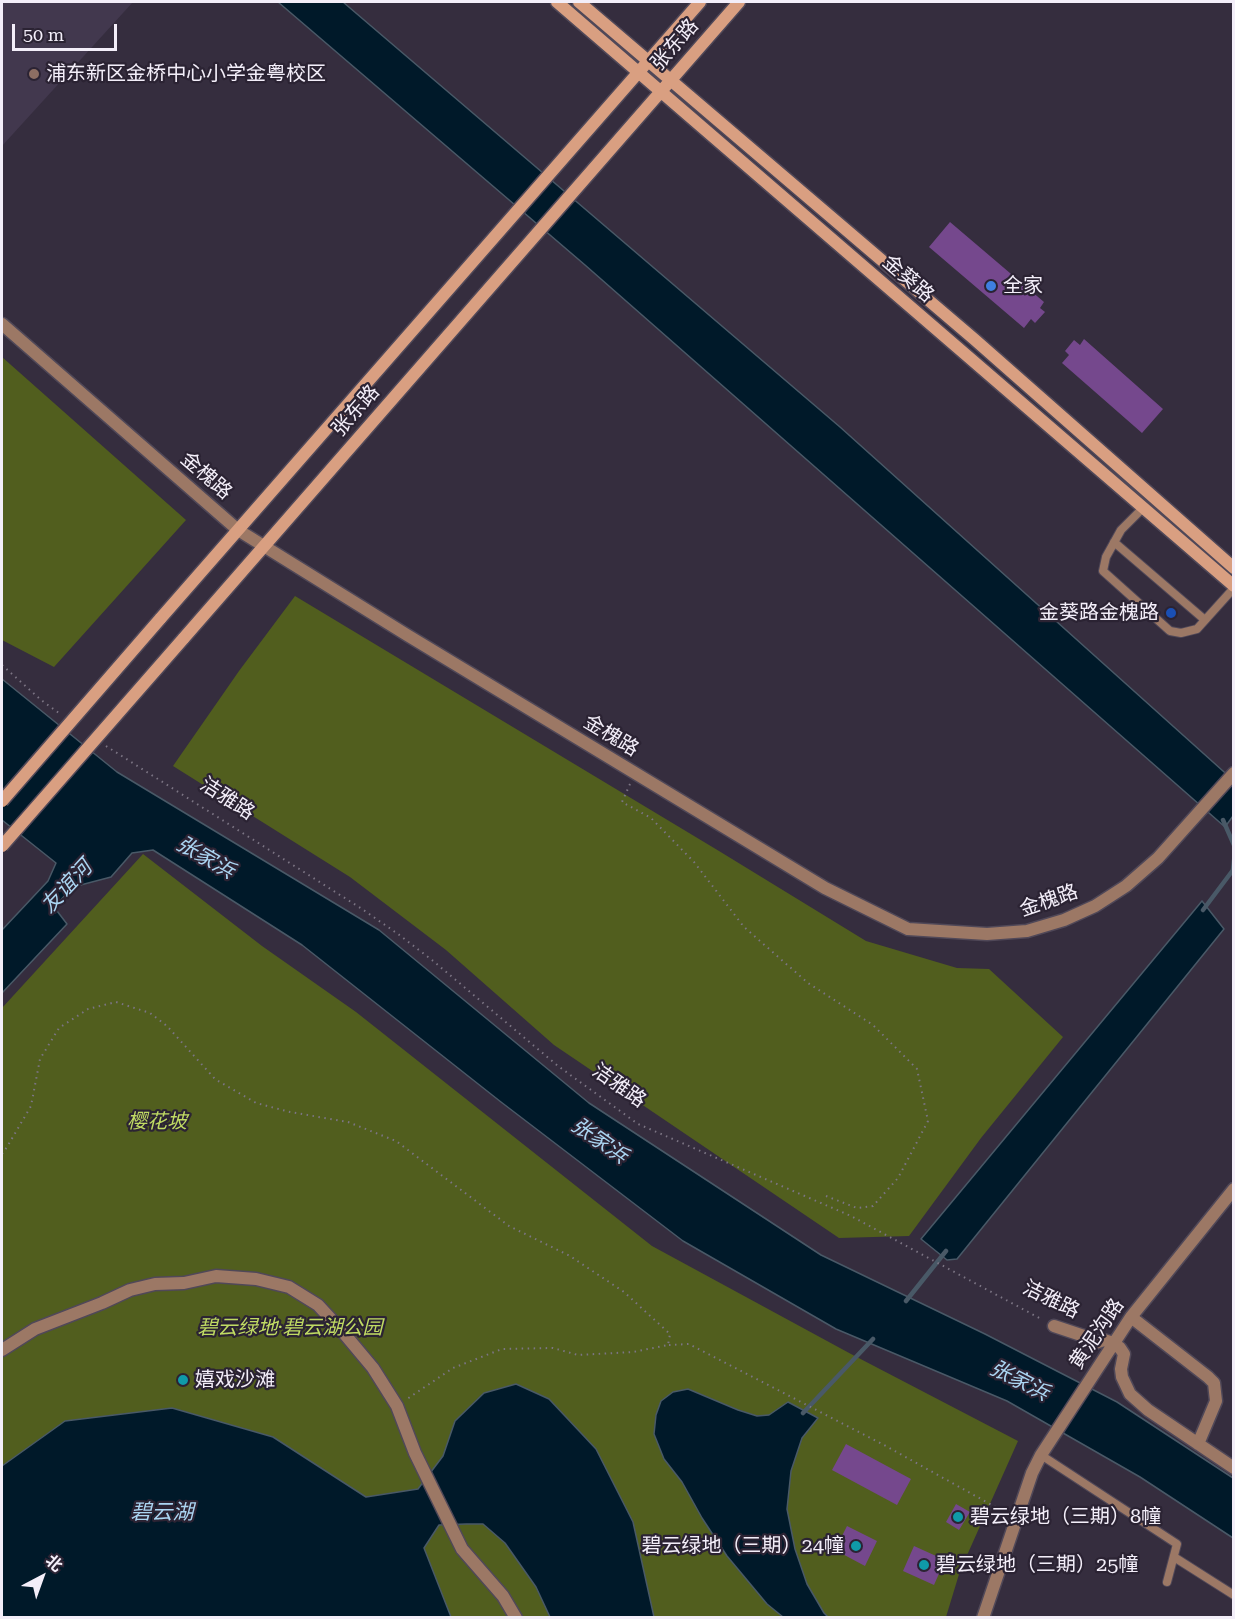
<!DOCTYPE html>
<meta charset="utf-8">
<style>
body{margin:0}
#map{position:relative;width:1235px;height:1619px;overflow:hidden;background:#352d3e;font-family:"Roboto Serif","Noto Sans SC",serif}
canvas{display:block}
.frame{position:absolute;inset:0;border:3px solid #f3eef9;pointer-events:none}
.north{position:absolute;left:12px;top:1547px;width:60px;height:60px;-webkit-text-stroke:4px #2b2333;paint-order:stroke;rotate:41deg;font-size:16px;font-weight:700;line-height:24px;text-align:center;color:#f3eef9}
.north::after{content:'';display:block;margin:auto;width:21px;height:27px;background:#f3eef9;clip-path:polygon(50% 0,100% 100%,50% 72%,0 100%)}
.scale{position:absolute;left:12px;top:24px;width:105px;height:27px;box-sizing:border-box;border:3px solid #f3eef9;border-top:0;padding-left:8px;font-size:18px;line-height:21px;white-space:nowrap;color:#f3eef9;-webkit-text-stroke:4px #2b2333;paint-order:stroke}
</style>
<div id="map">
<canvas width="1235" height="1619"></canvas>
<div class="frame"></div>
<div class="north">北</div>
<div class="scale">50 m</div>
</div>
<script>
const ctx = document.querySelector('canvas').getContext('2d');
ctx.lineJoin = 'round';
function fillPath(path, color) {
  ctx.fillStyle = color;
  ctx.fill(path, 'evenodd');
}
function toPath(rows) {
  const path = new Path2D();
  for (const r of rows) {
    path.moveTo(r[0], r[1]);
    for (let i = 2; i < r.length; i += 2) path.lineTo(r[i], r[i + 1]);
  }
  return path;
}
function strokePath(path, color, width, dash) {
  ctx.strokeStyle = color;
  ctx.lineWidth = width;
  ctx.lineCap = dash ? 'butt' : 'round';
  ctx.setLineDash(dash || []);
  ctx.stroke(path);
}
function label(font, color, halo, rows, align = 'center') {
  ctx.font = font + ' "Roboto Serif","Noto Sans SC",serif';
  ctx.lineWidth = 4.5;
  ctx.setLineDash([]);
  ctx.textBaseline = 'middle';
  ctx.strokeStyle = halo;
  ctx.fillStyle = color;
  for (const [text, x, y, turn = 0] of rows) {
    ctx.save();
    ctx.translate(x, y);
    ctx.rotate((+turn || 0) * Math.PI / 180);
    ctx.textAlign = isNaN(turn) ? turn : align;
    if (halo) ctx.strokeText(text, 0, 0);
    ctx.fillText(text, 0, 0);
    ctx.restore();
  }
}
fillPath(toPath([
 [2,2,133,2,2,146]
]), '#42384e');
fillPath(toPath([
 [2,357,186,520,54,667,2,640],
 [295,596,719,851,866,941,957,968,989,969,1063,1037,981,1138,909,1236,839,1238,554,1045,446,950,350,877,173,766,239,671],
 [143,854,262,946,356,1012,652,1246,851,1354,1018,1441,960,1571,946,1617,2,1617,2,1008]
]), '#515e1e');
const water = toPath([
 [278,2,343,2,840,427,1233,780,1233,816,1225,827,585,265,278,2],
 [2,679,117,772,379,930,589,1103,821,1255,985,1334,1117,1402,1233,1478,1233,1538,1140,1477,1007,1401,836,1329,683,1241,501,1102,302,945,153,850,132,853,111,877,73,887,54,907,67,924,2,993,2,930,48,881,56,863,2,820,2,679],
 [1202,901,1224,929,957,1259,947,1260,921,1239,1202,901],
 [516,1384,549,1399,596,1449,633,1522,654,1617,550,1617,536,1587,505,1543,483,1524,466,1524,439,1525,424,1548,451,1617,2,1617,2,1466,65,1421,172,1408,273,1437,366,1497,418,1489,443,1456,455,1421,484,1393,516,1384],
 [688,1389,738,1410,757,1416,769,1415,788,1402,818,1418,802,1438,791,1471,787,1509,795,1549,807,1584,824,1613,828,1617,783,1617,767,1604,727,1556,702,1518,682,1482,664,1459,654,1434,656,1415,661,1401,673,1392,688,1389]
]);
fillPath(water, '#001929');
strokePath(water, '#495967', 1.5);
strokePath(toPath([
 [1223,820,1234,845],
 [1203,910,1233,870,1234,860],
 [906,1301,946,1251],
 [803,1413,873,1339]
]), '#495967', 4.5);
fillPath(toPath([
 [950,222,1044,302,1040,308,1045,312,1035,323,1031,319,1024,328,929,247],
 [1084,339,1163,409,1142,433,1062,363,1069,355,1065,351,1074,340,1080,345],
 [846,1444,911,1479,897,1505,832,1470],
 [956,1504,970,1512,959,1530,946,1522],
 [847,1526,877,1541,865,1566,835,1550],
 [914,1546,945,1560,934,1585,903,1571]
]), '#75488d');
const lane = toPath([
 [1143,508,1121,530,1106,557,1103,571,1170,631,1181,633,1197,629,1234,588],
 [1114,542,1205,620],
 [1041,1455,1177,1544,1167,1582],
 [1174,1557,1234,1595]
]);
const street = toPath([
 [2,324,238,530,407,635,825,888,908,929,987,934,1027,931,1064,920,1095,906,1126,886,1158,858,1234,773],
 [1131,1317,1208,1377,1214,1383,1216,1401,1198,1444],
 [1054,1326,1084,1336,1095,1343,1104,1340,1113,1343,1120,1348,1124,1354,1121,1369,1122,1377,1130,1394,1148,1410,1234,1468],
 [2,1350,35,1329,102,1303,130,1290,155,1284,184,1283,216,1276,256,1279,289,1287,318,1305,342,1331,373,1368,397,1406,415,1453,462,1549,503,1596,516,1618],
 [983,1618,1032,1473,1041,1455,1131,1317,1234,1189]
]);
const secondary = toPath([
 [557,2,1234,586],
 [579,2,974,339,1234,568],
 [160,619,700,2],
 [183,639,739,2]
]);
strokePath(lane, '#504858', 10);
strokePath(street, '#504858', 15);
strokePath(secondary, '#504858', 15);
strokePath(toPath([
 [2,665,41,700,59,713],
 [106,746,362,909,398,934,432,960,558,1066,638,1124,851,1216,1043,1320],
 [630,784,622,802,651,818,694,862,744,927,808,983,873,1025,917,1069,928,1121,898,1178,873,1206,857,1208,826,1196],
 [2,1154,7,1147,31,1106,40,1059,59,1028,88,1009,116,1002,150,1013,167,1026,215,1079,256,1103,290,1112,348,1122,396,1141,509,1226,570,1256,624,1292,670,1334,668,1345,633,1352,578,1355,553,1348,502,1349,453,1368,407,1399],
 [669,1345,689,1344,884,1445,999,1509]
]), '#7c7584', 2, [1.5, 4.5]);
strokePath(lane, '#9c7865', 8);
strokePath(street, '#9c7865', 12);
strokePath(secondary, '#d99f81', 12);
const secondaryBridge = toPath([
 [2,801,160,619],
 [2,846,183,639]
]);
strokePath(secondaryBridge, '#504858', 15, []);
strokePath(secondaryBridge, '#d99f81', 12);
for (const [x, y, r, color] of [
 [34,74,6,"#8d6e63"],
 [991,286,6,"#3f7fe0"],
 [1171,613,6,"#1a4fb4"],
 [183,1380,6,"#0f9aa8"],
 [958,1517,6,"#0f9aa8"],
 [856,1546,6,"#0f9aa8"],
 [924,1565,6,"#0f9aa8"]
]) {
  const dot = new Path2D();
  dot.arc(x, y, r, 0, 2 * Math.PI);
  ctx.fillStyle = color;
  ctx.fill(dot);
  strokePath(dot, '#2b2333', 2);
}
label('20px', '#f3eef9', '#2b2333', [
 ["张东路",675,45,-49],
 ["金葵路",908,279,41],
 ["张东路",356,411,-49],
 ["金槐路",206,476,41],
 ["金槐路",611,736,31],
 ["洁雅路",227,799,33],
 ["金槐路",1049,901,-19],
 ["洁雅路",619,1086,35],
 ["洁雅路",1051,1300,26],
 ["黄泥沟路",1097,1334,-56]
]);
label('20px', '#f3eef9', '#2b2333', [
 ["浦东新区金桥中心小学金粤校区",46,74],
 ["全家",1003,286],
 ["金葵路金槐路",1159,613,"right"],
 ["嬉戏沙滩",195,1380],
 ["碧云绿地（三期）8幢",970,1517],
 ["碧云绿地（三期）24幢",844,1546,"right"],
 ["碧云绿地（三期）25幢",936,1565]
], 'left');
label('italic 20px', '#c0db63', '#2b2333', [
 ["樱花坡",157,1122],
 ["碧云绿地·碧云湖公园",290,1328]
]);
label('italic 21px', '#abd5f2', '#2b2333', [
 ["张家浜",205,858,30],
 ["友谊河",67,887,-47],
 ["张家浜",599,1141,35],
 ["张家浜",1019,1381,27],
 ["碧云湖",162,1513]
]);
</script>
